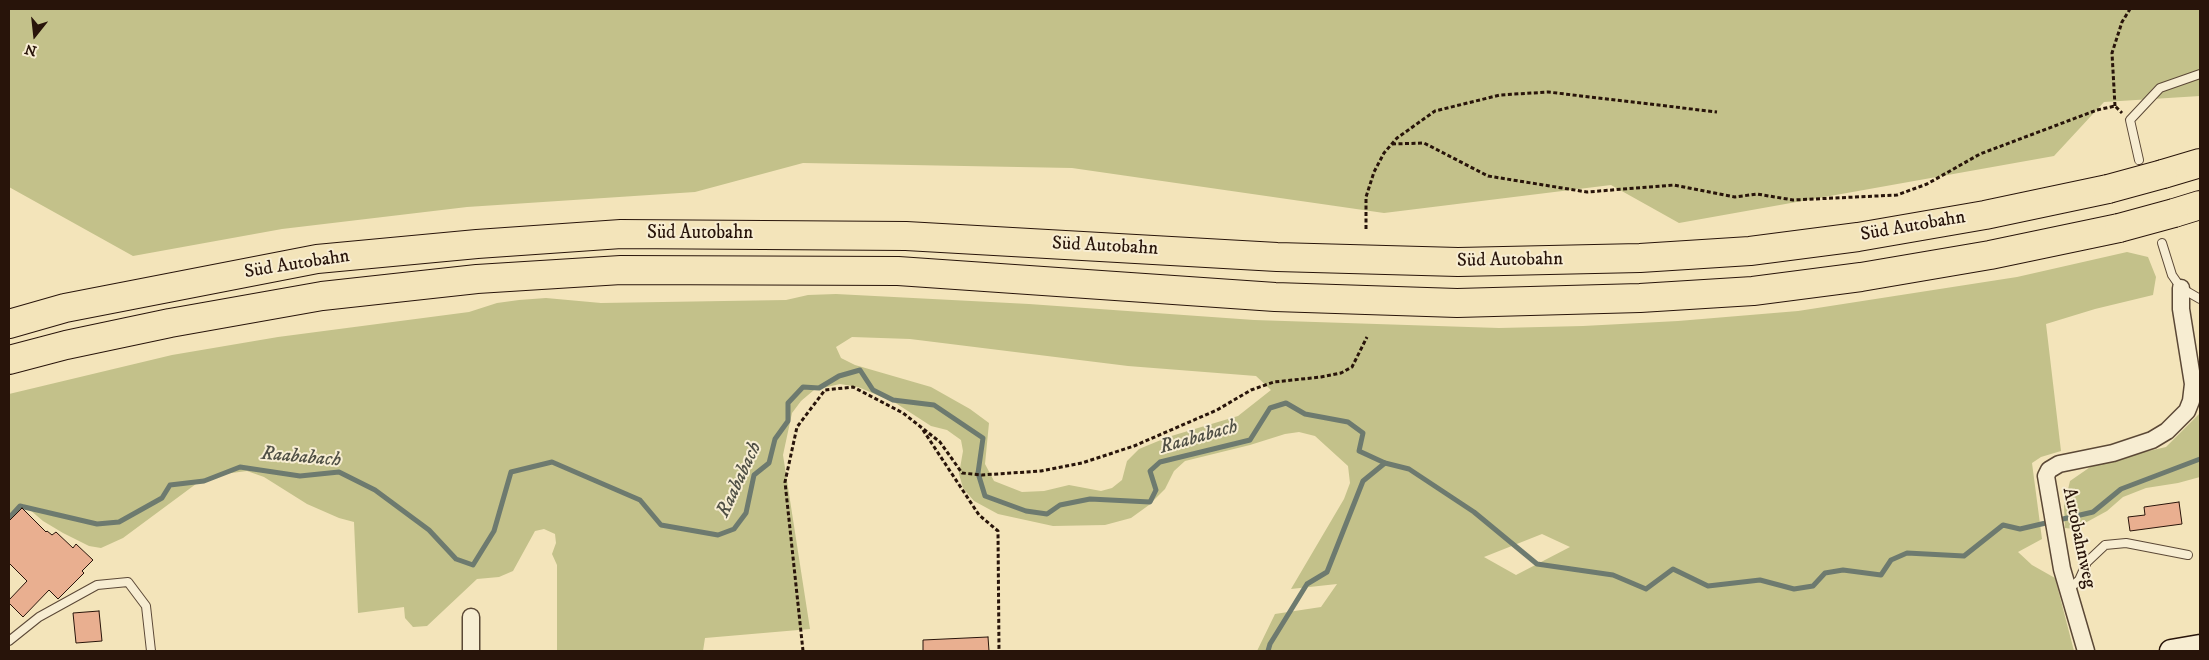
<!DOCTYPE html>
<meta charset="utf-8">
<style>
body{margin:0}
#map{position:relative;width:2209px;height:660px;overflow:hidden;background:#f3e4ba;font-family:"IM FELL DW Pica",serif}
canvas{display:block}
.frame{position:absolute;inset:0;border:10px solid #28140a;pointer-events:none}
.north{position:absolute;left:10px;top:10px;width:50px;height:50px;-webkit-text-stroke:4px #f7edd2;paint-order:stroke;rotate:196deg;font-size:14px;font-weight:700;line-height:20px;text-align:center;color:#28140a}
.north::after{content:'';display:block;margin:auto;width:18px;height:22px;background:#28140a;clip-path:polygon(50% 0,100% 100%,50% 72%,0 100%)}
</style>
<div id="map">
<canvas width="2209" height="660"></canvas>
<div class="frame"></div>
<div class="north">N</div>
</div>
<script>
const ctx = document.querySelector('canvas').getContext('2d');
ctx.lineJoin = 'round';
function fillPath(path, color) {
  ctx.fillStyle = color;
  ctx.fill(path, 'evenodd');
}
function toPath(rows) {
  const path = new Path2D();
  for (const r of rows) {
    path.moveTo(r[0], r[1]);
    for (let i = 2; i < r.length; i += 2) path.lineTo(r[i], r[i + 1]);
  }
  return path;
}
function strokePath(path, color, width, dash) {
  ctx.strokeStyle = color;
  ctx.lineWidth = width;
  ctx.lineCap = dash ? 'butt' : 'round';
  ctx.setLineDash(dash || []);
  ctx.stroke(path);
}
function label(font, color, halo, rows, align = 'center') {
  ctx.font = font + ' "IM FELL DW Pica",serif';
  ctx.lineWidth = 4;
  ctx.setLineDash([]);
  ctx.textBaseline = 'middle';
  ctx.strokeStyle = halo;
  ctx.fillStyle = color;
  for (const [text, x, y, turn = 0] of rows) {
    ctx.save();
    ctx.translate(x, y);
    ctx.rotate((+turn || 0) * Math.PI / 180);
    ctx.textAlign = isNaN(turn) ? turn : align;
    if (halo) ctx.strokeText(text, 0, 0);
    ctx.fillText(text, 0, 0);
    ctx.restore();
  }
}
fillPath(toPath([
 [9,9,2200,9,2200,96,2104,102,2054,156,1679,223,1611,185,1384,213,1072,168,803,163,695,192,467,207,282,229,133,256,9,187],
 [2127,252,2148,257,2156,277,2153,295,2095,309,2046,324,2061,451,2041,457,2032,463,2042,539,2018,552,2032,565,2055,578,2074,651,1257,651,1275,614,1321,607,1337,584,1291,589,1344,499,1350,483,1348,466,1315,436,1299,432,1285,434,1250,445,1185,461,1174,471,1165,489,1149,505,1131,518,1105,525,1053,526,998,514,974,501,963,488,959,474,963,451,961,440,947,430,931,426,894,402,858,387,840,384,814,390,801,401,792,413,783,455,810,629,705,638,703,651,557,651,557,565,552,554,556,543,555,534,544,529,535,531,513,571,499,577,477,579,427,626,413,627,405,618,404,607,358,613,354,522,339,518,307,504,264,477,247,471,224,474,200,481,123,538,101,548,89,546,63,533,43,521,23,504,9,518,9,394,172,355,278,337,469,312,497,303,519,300,546,298,601,303,786,300,808,295,836,294,1029,304,1254,320,1499,328,1583,326,1678,321,1798,311,2017,277],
 [852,337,910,339,1128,366,1256,376,1271,390,1238,416,1168,437,1139,449,1127,461,1122,480,1112,488,1101,491,1069,485,1044,491,1022,492,994,481,985,464,989,423,970,409,931,387,855,365,841,358,836,347],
 [1542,534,1570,547,1516,575,1484,557],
 [2200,413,2200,477,2178,483,2146,488,2123,497,2107,511,2074,529,2065,528,2064,506,2070,481,2096,463,2166,447]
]), '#c3c18a');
strokePath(toPath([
 [9,518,20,506,97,524,119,522,162,498,170,485,204,481,240,467,300,476,339,472,375,490,429,530,456,559,473,565,494,531,511,472,552,462,640,500,661,525,718,535,734,529,746,513,754,475,769,463,775,439,788,421,788,403,803,387,819,388,839,376,860,370,873,390,893,400,934,405,983,438,978,473,985,496,1026,511,1047,514,1060,505,1090,499,1150,502,1156,490,1150,471,1160,462,1250,440,1270,408,1286,403,1305,414,1348,422,1363,433,1359,451,1385,463,1409,469,1474,512,1537,564,1613,575,1646,589,1673,569,1708,586,1760,580,1794,589,1813,586,1825,573,1843,570,1881,575,1891,560,1907,553,1964,556,2003,525,2020,529,2093,512,2121,489,2200,459],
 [1268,651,1270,644,1307,584,1327,572,1363,481,1385,463]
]), '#6d7a6f', 5);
const building = toPath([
 [2179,502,2182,524,2130,531,2128,517,2145,515,2144,507,2179,502],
 [22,508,46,532,47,531,52,535,56,532,73,548,76,544,93,560,82,571,84,573,58,599,49,590,23,617,9,603,9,600,27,581,9,563,9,521,22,508],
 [99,611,102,641,76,643,73,613,99,611],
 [988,637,989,651,923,651,923,640,988,637]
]);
fillPath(building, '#e9af90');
strokePath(building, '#28140a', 1);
const service = toPath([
 [2139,160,2130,120,2160,88,2200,74],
 [2162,243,2172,275,2181,288,2200,299],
 [2068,590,2079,580,2087,562,2105,545,2126,543,2188,555],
 [9,641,39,617,97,585,128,582,146,606,151,651]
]);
const minor = toPath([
 [471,651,471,617],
 [2086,651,2062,569,2046,476,2049,470,2059,464,2113,453,2152,440,2167,431,2187,411,2191,401,2193,384,2181,309,2181,288]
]);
const secondary = toPath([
 [2171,651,2200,646]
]);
const motorway = toPath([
 [2163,174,2200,163],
 [2174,213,2200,205],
 [9,324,65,308,317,259,477,244,621,234,906,236,1277,257,1458,262,1640,258,1750,251,1858,237,1985,215,2108,189],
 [9,360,66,345,170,323,322,296,477,279,621,270,898,271,1275,297,1457,303,1640,298,1753,291,1861,277,1990,255,2119,228]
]);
strokePath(service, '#5b4836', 10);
strokePath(minor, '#5b4836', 19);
strokePath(secondary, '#28140a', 25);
strokePath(motorway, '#28140a', 30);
strokePath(toPath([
 [2115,106,2112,53,2122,22,2130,9],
 [1392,144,1424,143,1488,176,1587,192,1674,185,1735,197,1757,194,1793,200,1897,195,1927,184,1980,154,2097,110,2115,106,2122,113],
 [1366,229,1366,197,1374,172,1384,153,1397,138,1435,111,1500,95,1548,92,1717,112],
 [923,430,979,515,998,531,999,651],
 [803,651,785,482,797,427,825,390,853,387,903,413,940,442,962,473,982,475,1041,471,1082,463,1134,446,1217,410,1251,390,1274,382,1321,377,1341,373,1352,367,1367,337]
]), '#28140a', 3, [4, 2.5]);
strokePath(service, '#f7edd2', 8);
strokePath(minor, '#f7edd2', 16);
strokePath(secondary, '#f7edd2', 22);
strokePath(motorway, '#f3e4ba', 28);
const motorwayBridge = toPath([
 [2108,189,2163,174],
 [2119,228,2174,213]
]);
strokePath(motorwayBridge, '#28140a', 30, []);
strokePath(motorwayBridge, '#f3e4ba', 28);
label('19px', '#28140a', '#f7edd2', [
 ["Süd Autobahn",1913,227,-10],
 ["Süd Autobahn",700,234],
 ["Süd Autobahn",1105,247,3],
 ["Süd Autobahn",1510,261,-1],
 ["Süd Autobahn",297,265,-9],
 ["Autobahnweg",2078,538,78]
]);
label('italic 20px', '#505045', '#f7edd2', [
 ["Raababach",1199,438,-16],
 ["Raababach",301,458,5],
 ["Raababach",740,480,-65]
]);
</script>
